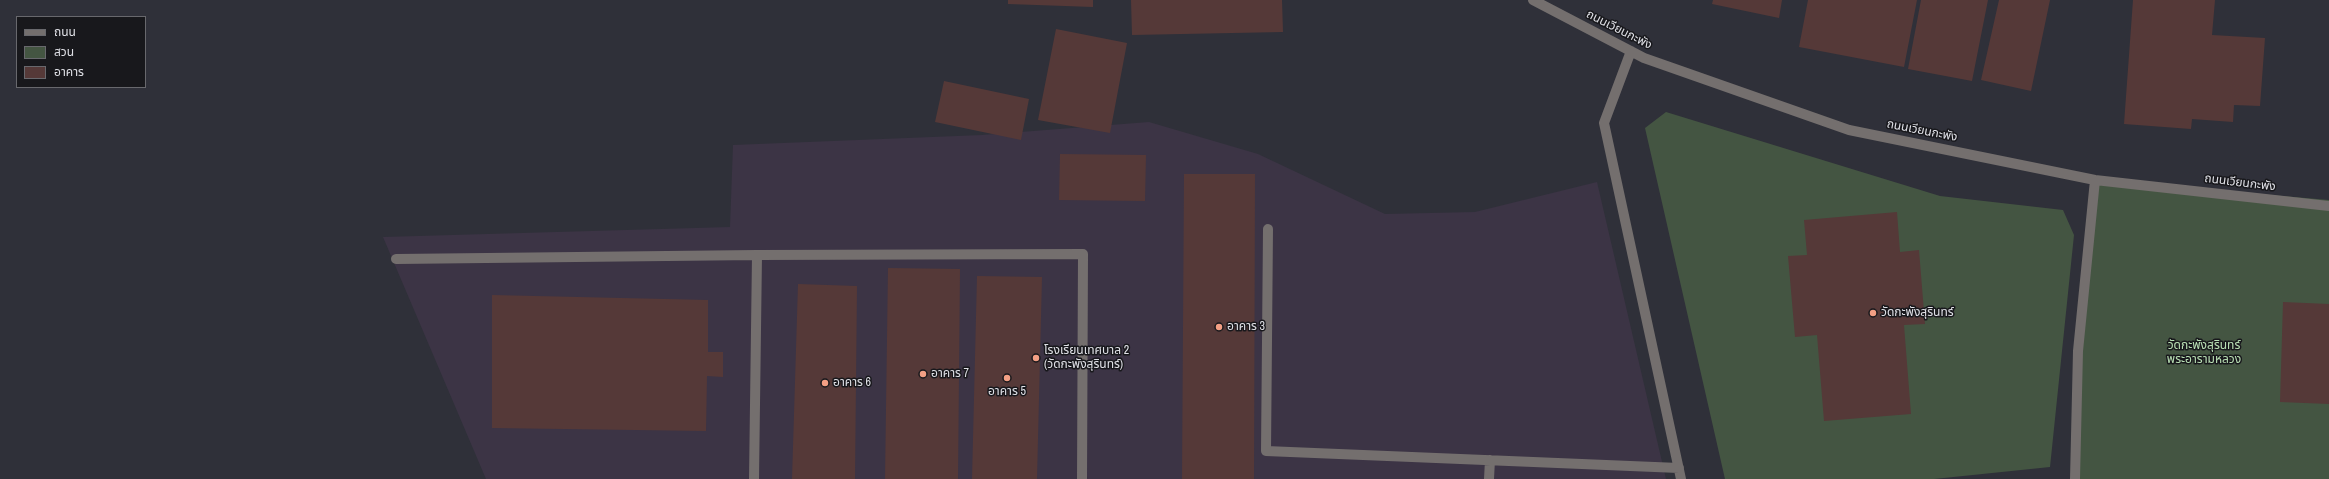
<!DOCTYPE html>
<meta charset="utf-8">
<style>
body{margin:0}
#map{position:relative;width:2329px;height:479px;overflow:hidden;background:#2f3039;font-family:"Archivo Narrow","Noto Sans Thai",sans-serif}
canvas{display:block}
.legend{position:absolute;left:16px;top:16px;width:130px;height:72px;box-sizing:border-box;background:#18181c;border:1px solid #68686d;margin:0;padding:5px 7px;list-style:none;font-size:12px;color:#e0e1e7}
.legend li{display:flex;align-items:center;gap:8px;height:20px}
.legend b{width:20px;border:1px solid #68686d}
</style>
<div id="map">
<canvas width="2329" height="479"></canvas>
<ul class="legend">
<li><b style="height:5px;background:#746f6e"></b>ถนน</li>
<li><b style="height:11px;background:#445542"></b>สวน</li>
<li><b style="height:11px;background:#553938"></b>อาคาร</li>
</ul>
</div>
<script>
const ctx = document.querySelector('canvas').getContext('2d');
ctx.lineJoin = 'round';
function fillPath(path, color) {
  ctx.fillStyle = color;
  ctx.fill(path, 'evenodd');
}
function toPath(rows) {
  const path = new Path2D();
  for (const r of rows) {
    path.moveTo(r[0], r[1]);
    for (let i = 2; i < r.length; i += 2) path.lineTo(r[i], r[i + 1]);
  }
  return path;
}
function strokePath(path, color, width, dash) {
  ctx.strokeStyle = color;
  ctx.lineWidth = width;
  ctx.lineCap = dash ? 'butt' : 'round';
  ctx.setLineDash(dash || []);
  ctx.stroke(path);
}
function label(font, color, halo, rows, align = 'center') {
  ctx.font = font + ' "Archivo Narrow","Noto Sans Thai",sans-serif';
  ctx.lineWidth = 3;
  ctx.setLineDash([]);
  ctx.textBaseline = 'middle';
  ctx.strokeStyle = halo;
  ctx.fillStyle = color;
  for (const [text, x, y, turn = 0] of rows) {
    ctx.save();
    ctx.translate(x, y);
    ctx.rotate((+turn || 0) * Math.PI / 180);
    ctx.textAlign = isNaN(turn) ? turn : align;
    if (halo) ctx.strokeText(text, 0, 0);
    ctx.fillText(text, 0, 0);
    ctx.restore();
  }
}
fillPath(toPath([
 [1149,122,1258,154,1385,214,1475,212,1597,182,1666,479,486,479,383,237,730,227,733,145,982,135]
]), '#3c3445');
fillPath(toPath([
 [1666,112,1940,196,2063,210,2074,235,2050,467,1934,479,1725,479,1645,128],
 [2095,180,2329,200,2329,479,2075,479,2078,351]
]), '#445542');
fillPath(toPath([
 [1008,0,1093,0,1093,7,1008,4],
 [1131,0,1282,0,1283,32,1132,35],
 [1713,0,1782,0,1779,18,1712,4],
 [1808,0,1917,0,1904,67,1799,47],
 [1921,0,1988,0,1972,81,1908,69],
 [1999,0,2050,0,2031,91,1981,80],
 [2133,0,2215,0,2212,35,2265,38,2260,106,2234,105,2233,122,2192,119,2191,129,2124,124],
 [1056,29,1127,43,1110,133,1038,120],
 [944,81,1029,99,1021,140,935,122],
 [1060,154,1146,155,1145,201,1059,200],
 [1184,174,1255,174,1254,479,1182,479],
 [1897,212,1900,252,1919,250,1925,324,1904,325,1911,414,1824,421,1817,335,1795,337,1788,256,1807,255,1804,220],
 [888,268,960,269,958,479,885,479],
 [977,276,1042,277,1037,479,972,479],
 [798,284,857,286,855,479,792,479],
 [492,295,708,300,708,352,723,352,723,377,707,376,706,431,492,428],
 [2283,302,2329,304,2329,404,2280,402]
]), '#553938');
strokePath(toPath([
 [1533,0,1644,58,1849,130,2095,180,2329,206],
 [1631,51,1604,123,1681,479],
 [1268,229,1266,451,1679,468],
 [396,259,757,255,1083,254,1082,479],
 [754,479,757,255],
 [1489,479,1490,460],
 [2075,479,2078,351,2095,180]
]), '#746f6e', 10);
for (const [x, y, r, color] of [
 [1873,313,4,"#f39f84"],
 [1219,327,4,"#f39f84"],
 [1036,358,4,"#f39f84"],
 [923,374,4,"#f39f84"],
 [1007,378,4,"#f39f84"],
 [825,383,4,"#f39f84"]
]) {
  const dot = new Path2D();
  dot.arc(x, y, r, 0, 2 * Math.PI);
  ctx.fillStyle = color;
  ctx.fill(dot);
  strokePath(dot, '#18181c', 1.5);
}
label('12px', '#e0e1e7', '#18181c', [
 ["ถนนเวียนกะพัง",1619,30,27],
 ["ถนนเวียนกะพัง",1922,131,11],
 ["ถนนเวียนกะพัง",2240,183,7]
]);
label('12px', '#e0e1e7', '#18181c', [
 ["วัดกะพังสุรินทร์",1881,313],
 ["อาคาร 3",1227,327],
 ["โรงเรียนเทศบาล 2",1044,351],
 ["(วัดกะพังสุรินทร์)",1044,365],
 ["อาคาร 7",931,374],
 ["อาคาร 6",833,383],
 ["อาคาร 5",1007,392,"center"]
], 'left');
label('12px', '#bae0b5', '#18181c', [
 ["วัดกะพังสุรินทร์",2204,346],
 ["พระอารามหลวง",2204,360]
]);
</script>
